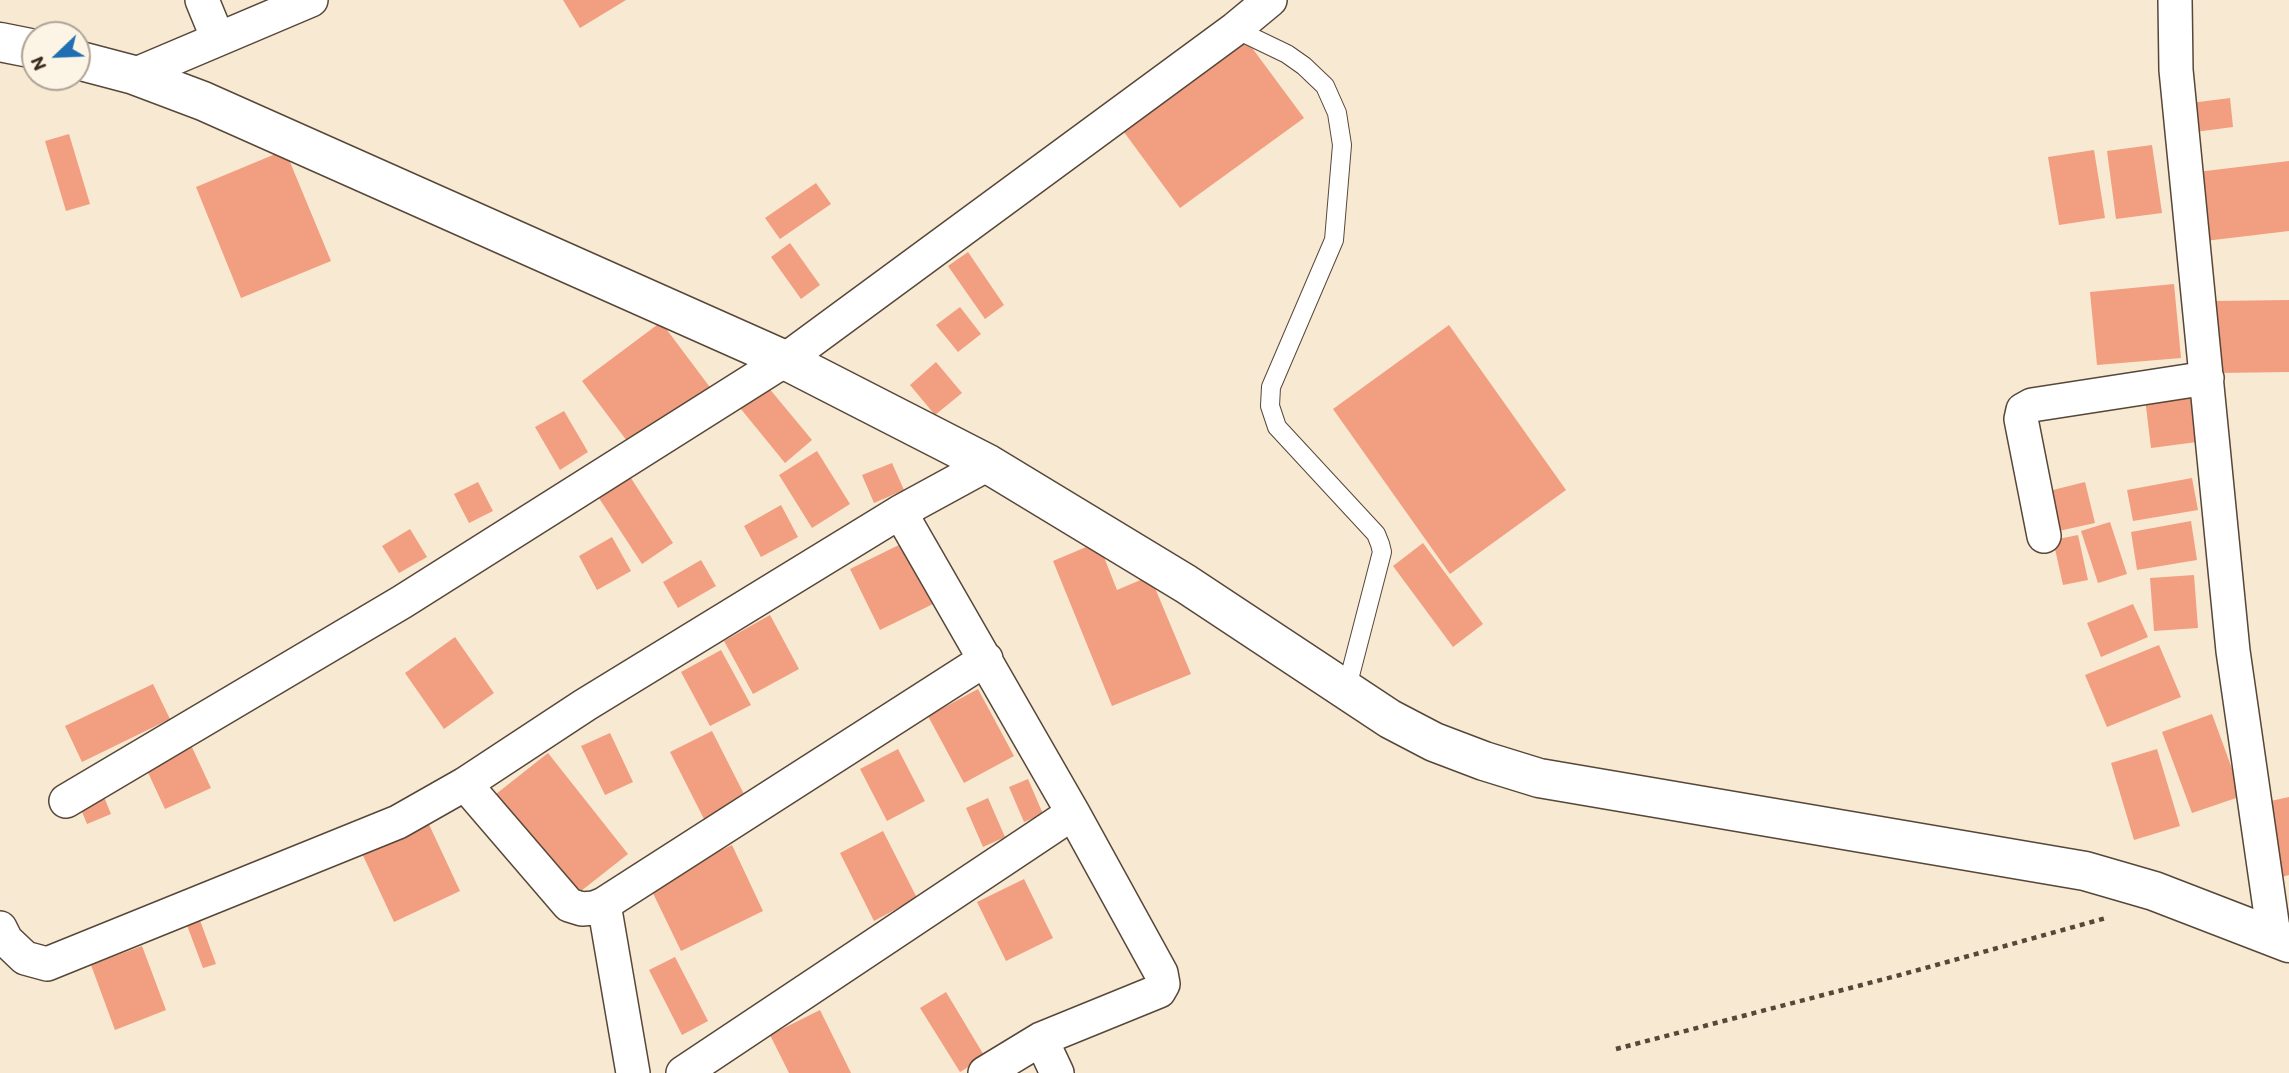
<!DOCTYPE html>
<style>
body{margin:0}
#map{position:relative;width:2289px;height:1073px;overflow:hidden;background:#f8e9d2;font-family:Itim,sans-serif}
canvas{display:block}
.north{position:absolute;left:21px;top:21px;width:70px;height:70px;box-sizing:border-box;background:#fcf5e5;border:2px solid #afa495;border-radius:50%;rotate:247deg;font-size:19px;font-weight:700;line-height:28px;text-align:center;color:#3b2a1e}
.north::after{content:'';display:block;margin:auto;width:24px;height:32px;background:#1f6fb2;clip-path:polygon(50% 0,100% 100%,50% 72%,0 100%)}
</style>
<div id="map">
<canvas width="2289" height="1073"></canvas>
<div class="north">N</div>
</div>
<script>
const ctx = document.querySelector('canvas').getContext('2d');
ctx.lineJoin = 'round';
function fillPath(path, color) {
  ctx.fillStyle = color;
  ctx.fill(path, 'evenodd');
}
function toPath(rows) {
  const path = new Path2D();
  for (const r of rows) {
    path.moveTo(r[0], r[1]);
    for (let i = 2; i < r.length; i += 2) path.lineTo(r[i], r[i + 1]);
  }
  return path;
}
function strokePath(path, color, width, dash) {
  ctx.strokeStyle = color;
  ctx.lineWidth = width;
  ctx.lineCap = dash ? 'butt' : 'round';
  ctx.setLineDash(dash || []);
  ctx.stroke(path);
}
fillPath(toPath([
 [563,0,626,0,580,28],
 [1244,37,1304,118,1180,208,1121,128],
 [2230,98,2233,127,2195,132,2191,103],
 [69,134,90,204,66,211,45,141],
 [2152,145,2162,213,2116,219,2107,151],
 [285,150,331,261,241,298,196,187],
 [2094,150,2105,218,2059,225,2048,157],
 [2289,161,2289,231,2205,241,2197,172],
 [816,183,831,204,780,239,765,218],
 [790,243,820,285,801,299,771,257],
 [968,252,1004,305,985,319,948,266],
 [2174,284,2181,358,2097,365,2090,292],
 [2289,300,2289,372,2217,373,2215,301],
 [960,307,981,334,958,352,936,325],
 [661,322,712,390,633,449,582,381],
 [1449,325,1566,490,1450,574,1333,409],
 [936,362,962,393,935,415,910,385],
 [763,381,812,440,785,463,736,403],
 [2191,384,2197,442,2151,448,2144,390],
 [564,411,588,452,560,470,535,427],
 [817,451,850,504,812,528,779,475],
 [892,463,904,490,874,503,862,475],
 [627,472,673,543,642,564,595,492],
 [2192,478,2198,510,2133,521,2127,490],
 [478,482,493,511,469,523,454,494],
 [2085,482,2095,523,2054,532,2045,492],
 [781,505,798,537,761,557,744,526],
 [2191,521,2197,560,2137,570,2131,532],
 [2110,522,2127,574,2098,583,2081,531],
 [410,529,427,557,399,573,382,546],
 [2078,535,2088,580,2063,585,2053,540],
 [612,537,631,571,597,590,579,556],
 [907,541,937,602,880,630,850,569],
 [1098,542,1117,590,1150,576,1191,674,1112,706,1053,561],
 [1423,543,1483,624,1453,647,1393,566],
 [701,560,716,586,678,608,663,582],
 [2194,575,2198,628,2154,631,2150,578],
 [2133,604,2148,637,2101,657,2087,623],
 [770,615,799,669,753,694,724,641],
 [455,637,494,693,444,729,405,673],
 [2159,645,2181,697,2107,727,2085,675],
 [721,650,751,705,710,726,681,672],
 [153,684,170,719,82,762,65,726],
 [978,689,1014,756,964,783,928,716],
 [2212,714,2242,796,2192,813,2162,732],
 [712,731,747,800,705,821,670,752],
 [610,733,633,782,605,795,581,746],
 [190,743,211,788,165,809,144,764],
 [898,749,925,801,887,821,860,769],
 [2157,749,2180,826,2134,840,2111,763],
 [548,753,628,854,576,895,496,794],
 [1028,779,1043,814,1024,822,1009,787],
 [104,797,111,814,87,824,80,807],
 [2289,797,2289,875,2282,877,2266,802],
 [988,798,1005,837,983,847,966,808],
 [426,818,460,891,394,922,360,849],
 [883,831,917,898,874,921,840,853],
 [732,845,763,911,681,951,649,885],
 [1024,879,1053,938,1006,961,977,902],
 [198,915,216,964,203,968,185,920],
 [142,946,166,1010,115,1030,91,965],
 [675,957,708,1021,682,1035,649,970],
 [946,992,985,1057,960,1072,920,1008],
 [820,1010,851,1073,789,1073,770,1035]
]), '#f29e80');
const lane = toPath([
 [1235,29,1287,54,1304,66,1325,86,1337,113,1342,145,1334,240,1271,387,1270,406,1277,427,1376,534,1380,544,1382,552,1346,691]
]);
const street = toPath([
 [202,0,218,39],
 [2175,0,2176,70,2233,651,2274,936],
 [134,75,311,0],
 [900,512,1073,813,1161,973,1163,984,1159,991,1041,1039,985,1073],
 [2044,536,2021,419,2023,410,2032,405,2207,378],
 [465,784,569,905,582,909,594,908,604,904,986,659],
 [66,801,402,602,785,360,1235,29,1270,0],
 [604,904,633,1073],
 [0,928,6,940,25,958,47,964,398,822,465,784,585,705,900,512,988,464],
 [1041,1039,1057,1073],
 [683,1073,1073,813]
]);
const secondary = toPath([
 [0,42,35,49],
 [77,60,134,75,203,101,785,360,988,464,1186,584,1390,719,1434,742,1484,761,1539,778,2085,871,2154,891,2289,943]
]);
strokePath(lane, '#574739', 20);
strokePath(street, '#574739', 36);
strokePath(secondary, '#574739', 41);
strokePath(toPath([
 [1616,1049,1900,975,2106,918]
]), '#574739', 4.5, [5, 5]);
strokePath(lane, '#fff', 18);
strokePath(street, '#fff', 33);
strokePath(secondary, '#fff', 38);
</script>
